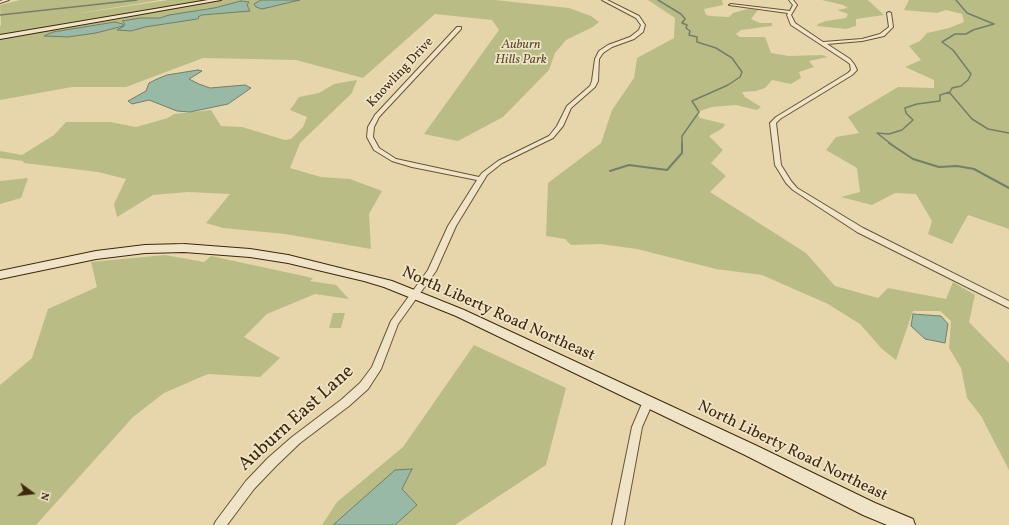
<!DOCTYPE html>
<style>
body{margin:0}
#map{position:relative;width:1009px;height:525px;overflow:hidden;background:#e7d6ab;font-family:Vollkorn,serif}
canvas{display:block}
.north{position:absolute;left:12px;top:473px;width:40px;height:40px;-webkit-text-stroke:3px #efe4c8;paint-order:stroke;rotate:105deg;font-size:11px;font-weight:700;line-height:16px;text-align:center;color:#3d280a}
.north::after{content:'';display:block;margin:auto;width:14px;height:18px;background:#3d280a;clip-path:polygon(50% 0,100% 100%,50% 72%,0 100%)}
</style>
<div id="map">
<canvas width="1009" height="525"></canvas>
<div class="north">N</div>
</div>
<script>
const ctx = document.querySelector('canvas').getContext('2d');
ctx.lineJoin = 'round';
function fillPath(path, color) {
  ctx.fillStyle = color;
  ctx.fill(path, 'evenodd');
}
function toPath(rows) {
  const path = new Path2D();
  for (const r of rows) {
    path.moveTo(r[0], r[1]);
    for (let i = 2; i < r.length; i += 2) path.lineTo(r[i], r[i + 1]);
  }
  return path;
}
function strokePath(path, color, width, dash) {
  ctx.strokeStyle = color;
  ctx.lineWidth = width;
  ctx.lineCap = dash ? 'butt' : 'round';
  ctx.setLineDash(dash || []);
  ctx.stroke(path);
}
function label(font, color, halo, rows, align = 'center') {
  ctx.font = font + ' Vollkorn,serif';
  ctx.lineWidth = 3.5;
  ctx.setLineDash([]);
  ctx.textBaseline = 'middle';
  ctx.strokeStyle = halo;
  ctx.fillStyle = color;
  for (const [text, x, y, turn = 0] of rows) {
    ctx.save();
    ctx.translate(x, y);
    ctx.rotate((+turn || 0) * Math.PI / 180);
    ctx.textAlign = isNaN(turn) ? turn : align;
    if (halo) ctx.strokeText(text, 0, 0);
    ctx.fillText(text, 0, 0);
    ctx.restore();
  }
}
fillPath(toPath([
 [20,0,160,0,69,15,168,0,495,0,569,8,591,16,599,22,593,27,566,40,555,53,549,70,503,117,458,141,424,134,499,30,492,20,435,14,363,78,296,60,203,58,126,87,72,87,0,100,0,26,1,25,0,5],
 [648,0,722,0,723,5,704,9,706,15,711,16,729,17,733,13,748,9,758,10,751,19,760,23,772,23,772,26,741,30,736,34,740,37,765,37,771,53,789,56,822,55,828,57,809,61,814,67,799,72,801,78,791,84,772,80,765,88,756,91,742,92,745,97,761,107,757,110,736,105,712,107,697,112,700,118,725,124,723,128,709,136,723,150,711,163,726,176,710,192,806,253,835,286,878,298,888,288,946,299,953,282,975,295,969,322,1009,363,1009,470,981,416,967,398,961,368,949,348,951,321,940,311,913,311,896,360,882,349,860,324,828,304,762,275,716,269,637,249,600,244,571,245,565,239,546,236,548,183,601,143,612,110,634,78,637,58,674,38,675,18],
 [822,0,868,0,884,15,856,19,856,26,846,29,817,26,818,24,826,21,846,18,848,14,837,10,848,8,843,5],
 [909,0,1009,0,1009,229,968,215,952,244,928,234,932,221,916,194,895,193,872,205,841,197,860,192,857,168,826,150,836,137,859,133,848,117,898,87,934,88,934,80,905,67,921,60,909,46,920,41,927,33,949,28,964,22,962,14,946,10,937,13,904,10],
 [357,80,352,93,300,143,290,168,321,177,350,179,382,191,369,214,371,249,285,234,223,228,206,223,230,194,188,192,153,195,117,217,114,204,126,179,98,172,24,163,23,161,0,158,0,151,22,155,54,135,66,122,110,122,136,127,168,118,174,114,211,110,221,126,242,127,285,140,291,139,303,127,307,117,290,110,299,97,319,93,334,84],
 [28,178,21,198,0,204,0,181],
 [165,255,204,262,211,256,313,278,310,281,336,285,349,299,315,294,267,314,244,337,280,358,260,377,208,374,164,393,133,417,36,525,0,525,0,385,32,358,48,309,97,287,91,262],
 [333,313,345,313,341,328,329,328],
 [474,345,566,388,546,465,455,525,322,525,337,502,403,447]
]), '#babc86');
const water = toPath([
 [261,0,300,0,262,9,256,7,254,4,261,0],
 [241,1,249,2,247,5,250,11,202,15,198,17,199,18,197,19,145,27,131,31,117,30,124,26,125,24,122,21,140,18,160,18,169,15,214,8,241,1],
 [115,22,123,24,123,26,96,33,68,37,44,36,53,32,115,22],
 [198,70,202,71,189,79,199,84,210,88,245,85,251,88,228,104,190,112,177,111,149,100,132,104,128,101,146,91,149,83,157,79,167,75,198,70],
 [913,314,941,316,948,324,945,343,925,339,911,326,913,314],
 [412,469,402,489,417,505,395,525,333,525,395,470,412,469]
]);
fillPath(water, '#97b9a5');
strokePath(water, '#737f67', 1);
strokePath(toPath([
 [658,0,681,14,685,19,682,23,687,25,686,28,690,31,689,35,697,37,697,42,716,48,732,58,742,72,740,77,728,85,692,101,699,112,682,136,682,144],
 [0,15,137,0],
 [949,92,972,119,988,129,1009,133],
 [891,144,877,133,889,134,902,130,913,120,906,113,905,108,917,104,940,101,940,95,950,92,952,88,961,86,968,80,971,74,953,50,942,42,955,34,966,34,973,30,994,24,967,13,956,0]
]), '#737f67', 1.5);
strokePath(toPath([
 [889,143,913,159,939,167,957,166,974,169,1009,188],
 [610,171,629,165,667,170,682,153,682,143]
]), '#737f67', 2);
const minor = toPath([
 [3,0,9,0,0,3,0,1,3,0],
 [602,0,607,0,639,16,645,25,643,32,634,39,612,47,603,53,599,59,598,81,595,87,571,108,563,126,553,138,502,163,487,175,456,226,436,271,398,324,381,369,368,389,349,406,300,443,276,466,254,489,227,525,214,525,216,521,246,481,268,458,292,437,341,400,360,383,372,367,391,321,428,270,448,226,477,180,412,167,392,161,374,150,367,137,368,127,375,115,457,27,461,27,461,29,379,117,374,127,373,137,379,148,396,159,479,177,482,173,498,161,549,136,557,126,567,106,590,86,592,81,595,59,599,51,608,45,630,37,639,30,641,25,636,18,602,0],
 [789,0,793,0,797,5,791,15,795,23,823,42,862,39,880,34,889,27,887,13,889,12,891,13,893,27,884,36,862,41,827,44,850,59,854,64,857,70,852,75,780,119,776,123,781,165,791,181,797,188,863,228,1009,301,1009,308,857,232,793,190,786,183,775,165,770,123,776,117,848,73,851,70,850,64,846,61,791,25,787,15,788,13,729,5,731,4,790,11,793,5,789,0],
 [648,398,652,399,653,402,642,427,624,525,612,525,632,427,644,399,648,398]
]);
const secondary = toPath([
 [208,0,221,0,0,39,0,35,208,0],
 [184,244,250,249,288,255,392,281,464,310,755,445,875,503,913,519,915,525,887,525,863,515,745,455,456,316,384,287,364,281,288,263,250,257,184,252,145,253,96,259,0,279,0,271,96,251,145,245,184,244]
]);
strokePath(minor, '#685432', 2);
strokePath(secondary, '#3d280a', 2);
fillPath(minor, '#efe4c8');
fillPath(secondary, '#efe4c8');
label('italic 13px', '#5c4d29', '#efe4c8', [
 ["Auburn",521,46],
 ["Hills Park",521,61]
]);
label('13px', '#3d280a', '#efe4c8', [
 ["Knowling Drive",401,73,-47]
]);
label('16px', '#3d280a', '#efe4c8', [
 ["North Liberty Road Northeast",498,315,24],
 ["North Liberty Road Northeast",792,452,26]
]);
label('19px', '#3d280a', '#efe4c8', [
 ["Auburn East Lane",297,419,-42]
]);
</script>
